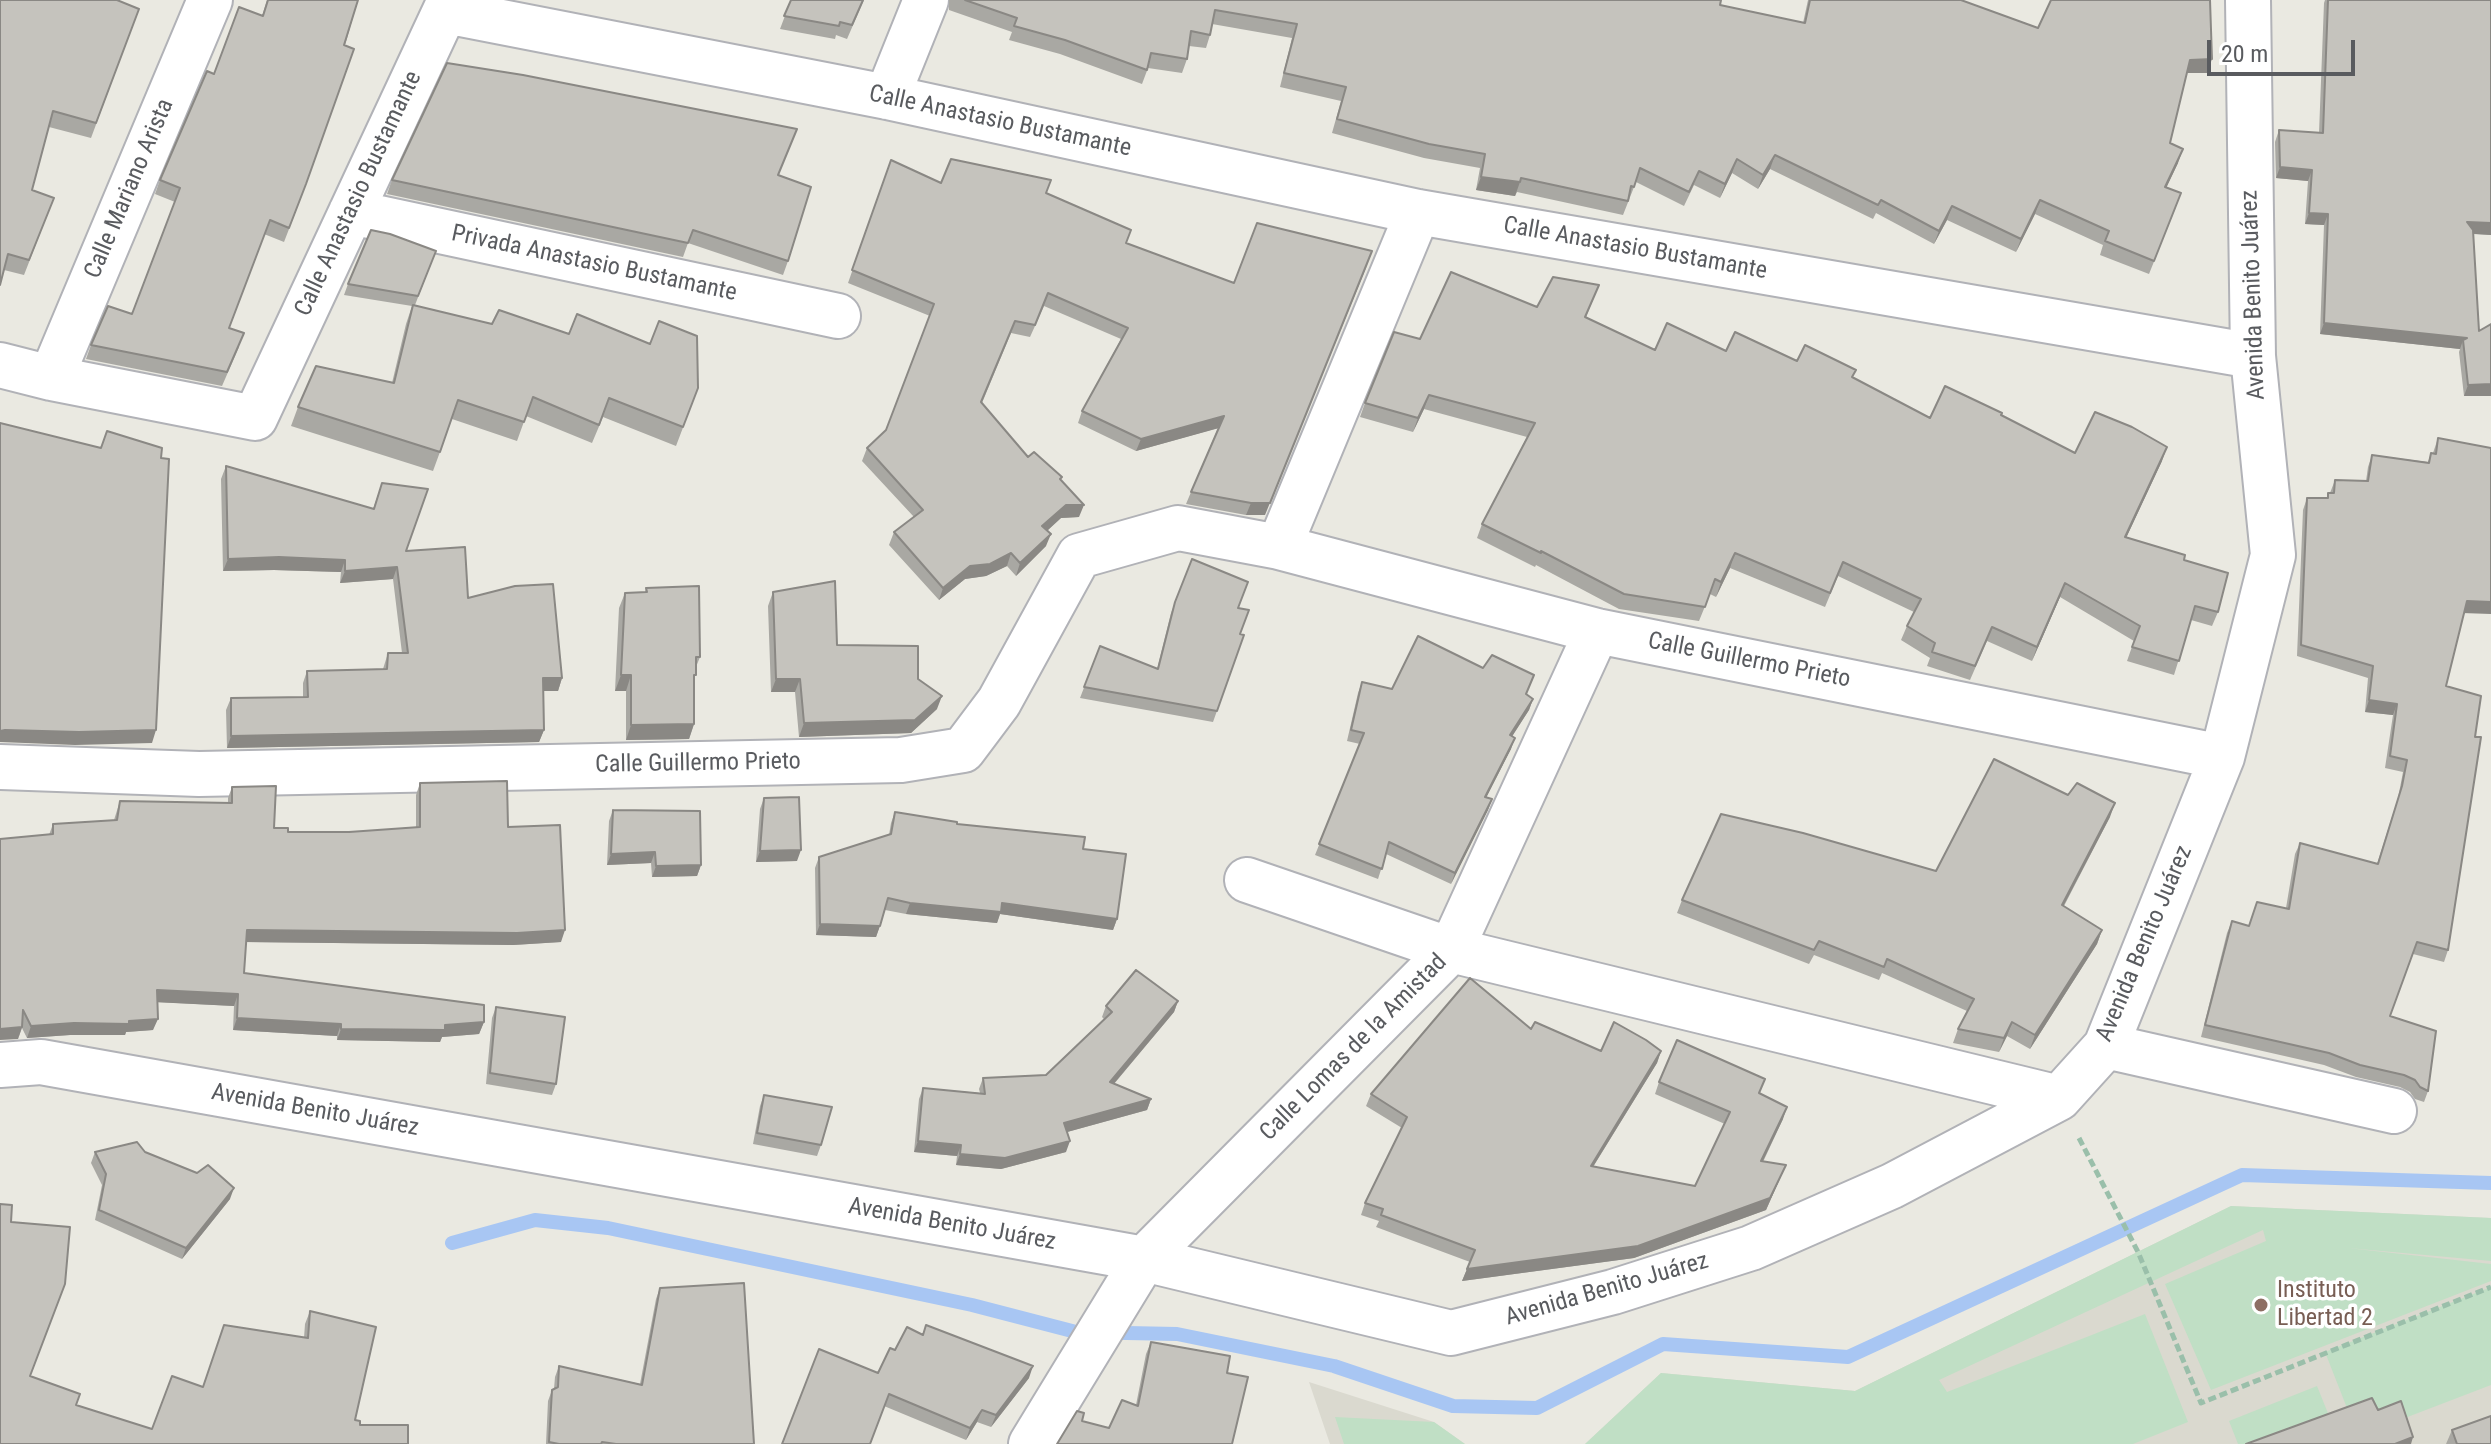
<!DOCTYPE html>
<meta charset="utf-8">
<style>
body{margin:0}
#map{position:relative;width:2491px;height:1444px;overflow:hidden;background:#eae9e1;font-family:"Roboto Condensed",sans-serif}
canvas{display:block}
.scale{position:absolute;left:2207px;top:40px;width:148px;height:36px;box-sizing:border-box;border:4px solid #595b5f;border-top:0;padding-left:10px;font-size:24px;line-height:28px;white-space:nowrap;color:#595b5f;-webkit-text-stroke:6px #fff;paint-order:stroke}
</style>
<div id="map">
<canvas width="2491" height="1444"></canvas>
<div class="scale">20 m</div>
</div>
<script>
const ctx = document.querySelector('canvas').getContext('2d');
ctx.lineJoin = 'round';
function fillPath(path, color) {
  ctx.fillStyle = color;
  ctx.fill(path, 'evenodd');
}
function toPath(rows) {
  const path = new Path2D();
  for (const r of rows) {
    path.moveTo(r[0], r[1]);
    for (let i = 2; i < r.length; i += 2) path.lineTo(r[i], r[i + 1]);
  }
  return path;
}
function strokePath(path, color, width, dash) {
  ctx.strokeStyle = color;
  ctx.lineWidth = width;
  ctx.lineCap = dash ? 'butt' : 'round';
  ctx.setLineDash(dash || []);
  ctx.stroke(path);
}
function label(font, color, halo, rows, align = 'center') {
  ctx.font = font + ' "Roboto Condensed",sans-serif';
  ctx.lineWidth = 7;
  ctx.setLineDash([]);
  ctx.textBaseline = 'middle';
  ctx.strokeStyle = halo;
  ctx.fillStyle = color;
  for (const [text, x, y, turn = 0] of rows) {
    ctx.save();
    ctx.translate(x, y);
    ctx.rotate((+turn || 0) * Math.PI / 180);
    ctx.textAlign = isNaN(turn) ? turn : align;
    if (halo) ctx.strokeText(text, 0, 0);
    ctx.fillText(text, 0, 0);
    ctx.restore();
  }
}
fillPath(toPath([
 [2231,1206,2491,1218,2491,1444,1585,1444,1661,1373,1855,1391],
 [1309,1382,1434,1422,1465,1444,1330,1444]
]), '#dad9cf');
fillPath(toPath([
 [2231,1206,2491,1218,2491,1261,2348,1248,2491,1264,2491,1281,2211,1390,2165,1284,2266,1241,2263,1230,1939,1380,1947,1392,2145,1314,2188,1422,2133,1444,1585,1444,1661,1373,1855,1391],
 [2491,1287,2491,1385,2358,1436,2325,1352],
 [2317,1386,2336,1433,2310,1444,2238,1444,2229,1421],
 [1335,1417,1434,1422,1465,1444,1344,1444]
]), '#c0dfc5');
strokePath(toPath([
 [452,1243,535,1220,608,1228,972,1305,1076,1332,1177,1334,1334,1366,1453,1406,1537,1408,1663,1344,1848,1357,2242,1175,2491,1183]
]), '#a8c6f3', 14);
const minor = toPath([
 [887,97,926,0],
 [351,212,838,316],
 [0,365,51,378,255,418,445,11,887,97,1418,212,2253,356],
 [51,378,210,0],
 [1279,547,1418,212],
 [0,767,199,774,901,760,963,750,999,702,1079,556,1178,528,1279,547,1597,631,2222,757],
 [1247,880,1451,950,2059,1098],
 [2106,1046,2394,1111],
 [0,1065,41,1062,1144,1259,1451,1333,1613,1292,1751,1248,1892,1186,2059,1098,2106,1046,2222,757,2273,555,2253,356,2248,0],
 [1031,1444,1144,1259,1451,950,1597,631]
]);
strokePath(minor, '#b1b2b7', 48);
strokePath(toPath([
 [2079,1138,2138,1252,2201,1403,2491,1287]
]), '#9abfaa', 5, [8, 4]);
strokePath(minor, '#fff', 44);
fillPath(toPath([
 [0,0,139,9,91,138,49,127,32,190,54,198,24,275,4,270],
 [267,0,358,0,301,198,284,242,264,234,229,328,239,347,222,386,86,359,91,345,132,314,175,202,155,194,160,180,214,74,262,16],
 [791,0,864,0,847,39,836,35,835,39,780,29],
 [949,0,1721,0,1720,5,1803,23,1808,0,1964,0,1964,1,2038,28,2207,73,2186,73,2170,143,2178,163,2166,188,2176,207,2149,274,2100,255,2103,245,2035,214,2016,252,1947,220,1934,244,1876,213,1873,219,1770,169,1758,189,1732,173,1720,198,1694,185,1684,206,1636,182,1623,215,1517,192,1515,196,1476,190,1480,168,1424,158,1332,133,1341,101,1280,87,1292,38,1212,24,1210,35,1206,48,1189,46,1187,59,1182,73,1148,68,1142,84,1060,54,1009,40,1012,32,949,10],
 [2325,0,2491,0,2491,235,2473,234,2479,331,2491,324,2491,396,2464,396,2459,352,2460,349,2320,334,2324,225,2305,224,2308,181,2276,178,2275,142,2279,130,2319,133,2324,3],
 [797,129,778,175,788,261,783,275,688,243,683,257,387,194,392,180],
 [891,160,941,183,1046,193,1126,243,1265,515,1246,515,1186,504,1218,428,1136,451,1078,423,1082,411,1121,339,1044,306,1030,337,1011,333,982,403,1028,457,1061,480,1079,517,1061,518,1047,531,1046,546,1016,576,1007,566,986,576,965,579,939,600,889,545,894,532,914,517,862,461,867,448,886,430,930,316,848,283],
 [436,251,415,305,698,388,676,446,603,417,592,443,526,416,517,441,452,419,433,471,291,426,298,407,392,383,406,324,412,306,344,295,348,284],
 [1599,285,1586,317,1655,350,1726,351,1797,361,1853,378,1930,418,2001,415,2075,453,2162,461,2126,538,2184,560,2218,612,2212,626,2191,620,2174,675,2127,661,2134,641,2060,597,2032,661,1987,641,1970,680,1927,666,1930,658,1901,640,1907,626,1914,612,1838,576,1825,607,1730,568,1716,597,1710,594,1699,621,1619,609,1536,565,1535,567,1477,538,1482,524,1527,437,1424,409,1413,432,1360,417,1365,403,1420,339,1537,307],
 [2438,438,2464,613,2446,686,2475,737,2448,950,2444,962,2413,954,2390,1016,2428,1091,2424,1102,2415,1099,2410,1092,2400,1087,2356,1077,2324,1065,2201,1037,2227,933,2232,921,2248,926,2286,908,2295,854,2300,843,2377,864,2398,798,2403,772,2385,768,2393,715,2365,712,2368,678,2297,656,2303,510,2307,498,2327,498,2328,493,2330,493,2335,480,2366,481,2368,467,2372,455,2428,462,2431,453,2433,453],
 [226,466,373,509,382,483,406,551,468,598,562,678,558,691,543,691,544,730,539,742,227,748,226,710,231,698,303,697,303,683,307,671,383,669,388,653,402,653,393,579,340,583,341,572,274,570,223,571,221,479],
 [1192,559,1238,608,1240,634,1244,635,1213,722,1080,698,1100,646,1157,669,1171,613],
 [646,588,700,657,696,667,694,683,694,724,689,739,626,740,626,691,615,691,619,608,625,593,645,592],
 [773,592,837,645,918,679,937,709,911,733,799,737,795,692,771,692,768,606],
 [1362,682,1392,689,1526,695,1533,699,1529,710,1512,736,1511,749,1486,797,1492,799,1488,810,1451,884,1386,854,1378,879,1315,855,1360,744,1347,741,1358,693],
 [420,783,508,827,561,942,513,945,246,942,244,973,484,1022,479,1034,442,1037,440,1042,337,1040,337,1036,233,1030,234,1006,157,1002,153,1030,126,1032,125,1035,70,1035,27,1038,22,1028,18,1039,49,835,53,824,114,820,120,801,228,803,228,798,232,787,274,828,288,832,349,832,416,827,416,795],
 [764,798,797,861,756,862,760,809],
 [613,810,701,865,697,876,652,877,651,863,607,865,609,821],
 [895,812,1083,849,1117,919,1113,930,1000,914,997,923,906,914,885,910,876,937,816,935,815,868,819,857,889,835,891,823],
 [2110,817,2064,906,2102,930,2097,944,2030,1049,2007,1036,1999,1052,1953,1043,1958,1029,1967,1011,1882,973,1879,980,1814,955,1809,964,1677,913,1682,900,1936,871],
 [1178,1001,1174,1012,1114,1084,1151,1099,1147,1110,1067,1132,1066,1152,1001,1169,956,1165,957,1156,914,1152,919,1099,923,1088,980,1093,979,1089,983,1078,1046,1075,1104,1019,1102,1017,1106,1006],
 [496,1007,556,1084,552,1095,486,1084,492,1018],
 [1531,1029,1601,1051,1661,1051,1657,1063,1593,1167,1695,1186,1725,1124,1655,1094,1659,1082,1760,1093,1783,1119,1763,1162,1786,1165,1766,1210,1634,1258,1462,1281,1470,1262,1376,1227,1379,1221,1361,1215,1365,1203,1402,1128,1366,1106,1371,1094],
 [764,1095,821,1145,817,1156,753,1144,760,1106],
 [95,1152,145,1152,230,1199,182,1259,95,1220,102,1185,91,1163],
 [11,1222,30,1376,76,1405,152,1429,202,1387,304,1338,305,1324,310,1311,355,1420,360,1425,0,1444],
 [660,1288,754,1444,546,1444,548,1401,552,1390,554,1389,555,1377,559,1366,640,1384,656,1299],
 [923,1335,1029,1378,991,1427,977,1422,966,1440,884,1406,878,1373,895,1350],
 [1151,1342,1227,1373,1232,1444,1057,1444,1082,1421,1109,1428,1136,1405,1146,1354],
 [2452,1430,2491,1444,2446,1444]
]), '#a9a8a3');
fillPath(toPath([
 [2212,59,2207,73,2185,73,2190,60],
 [2183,149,2178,163,2160,201,2165,187],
 [1775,155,1770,169,1758,189,1763,175],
 [1737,159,1732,173,1720,198,1725,184],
 [2280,167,2312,170,2308,181,2276,178],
 [1481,177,1520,182,1515,196,1476,190],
 [2040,200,2035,214,2016,252,2021,239],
 [1952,206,1947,220,1934,244,1939,231],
 [2309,213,2328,214,2324,225,2305,224],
 [2467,222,2491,223,2491,235,2462,233],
 [1368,263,1265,515,1246,515,1251,503],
 [2324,323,2467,338,2463,340,2460,349,2320,334],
 [2491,384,2491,396,2464,396,2468,385],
 [1429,395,1424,409,1413,432,1418,418],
 [1224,416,1219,428,1136,451,1141,439],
 [2167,447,2162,461,2120,551,2125,537],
 [1066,505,1084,505,1079,517,1061,518,1038,539,1042,526],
 [1051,534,1046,546,1016,576,1020,563],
 [1011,553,1007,566,986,576,965,579,939,600,943,588,970,566],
 [1735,553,1730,568,1716,597,1721,582],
 [279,557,345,560,341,572,274,570,223,571,228,559],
 [397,567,393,579,340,583,345,571],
 [2065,583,2060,597,2032,661,2037,647],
 [2467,601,2491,602,2491,614,2462,613],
 [621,675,631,675,626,691,615,691],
 [543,678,562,678,558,691,538,691],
 [776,679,800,679,795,692,771,692],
 [942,696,937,709,911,733,799,737,804,723],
 [1533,699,1529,710,1506,746,1510,735],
 [2369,700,2397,704,2393,715,2365,712],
 [694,724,689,739,626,740,631,725],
 [5,730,156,730,152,743,75,745,0,742,0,731],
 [544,730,539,742,227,748,231,736],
 [1515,738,1511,749,1481,808,1485,797],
 [1492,799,1488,810,1451,884,1455,873],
 [2115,803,2110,817,2057,918,2062,905],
 [801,850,797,861,756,862,760,851],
 [655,852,651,863,607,865,611,854],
 [701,865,697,876,652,877,656,866],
 [910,903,1002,903,1117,919,1113,930,1000,914,997,923,906,914],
 [820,924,880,926,876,937,816,935],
 [247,930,565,930,561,942,513,945,243,942],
 [2102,930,2097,944,2030,1049,2035,1035],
 [157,990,238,994,234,1006,153,1002],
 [1178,1001,1174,1012,1106,1093,1110,1082],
 [237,1018,341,1024,337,1036,233,1030],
 [158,1019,153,1030,126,1032,125,1035,70,1035,27,1038,31,1026],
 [484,1022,479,1034,442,1037,440,1042,337,1040,341,1029,445,1025],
 [2012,1022,2007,1036,1999,1052,2004,1038],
 [22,1027,18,1039,0,1040,0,1029],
 [1661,1051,1657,1063,1586,1178,1591,1166],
 [1151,1099,1147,1110,1060,1134,1064,1123],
 [1787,1107,1783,1119,1757,1173,1761,1161],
 [918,1141,961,1145,957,1156,914,1152],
 [1070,1141,1066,1152,1001,1169,956,1165,960,1154],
 [1786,1165,1766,1210,1634,1258,1462,1281,1467,1269],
 [234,1188,230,1199,182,1259,186,1248],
 [1033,1366,1029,1378,991,1427,996,1415],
 [982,1410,977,1422,966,1440,970,1428],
 [2413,1437,2411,1444,2395,1444]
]), '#8a8884');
const building = toPath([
 [0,0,117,0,139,9,96,123,53,111,32,190,54,198,29,260,8,254,0,285,0,0],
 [268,0,358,0,344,45,354,49,306,184,289,228,270,220,229,328,244,333,227,372,91,345,108,306,132,314,180,188,160,180,207,71,214,74,239,7,263,16,268,0],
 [791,0,863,0,852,25,840,22,839,26,784,16,791,0],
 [965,0,1721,0,1720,5,1805,23,1810,0,1961,0,2038,28,2051,0,2210,0,2212,59,2190,60,2170,143,2183,149,2165,187,2181,193,2154,261,2105,241,2109,231,2040,200,2021,239,1952,206,1939,231,1881,200,1878,205,1775,155,1763,175,1737,159,1725,184,1699,171,1689,192,1640,168,1634,187,1631,186,1628,201,1521,178,1520,182,1481,177,1485,154,1429,144,1337,119,1346,87,1284,73,1297,24,1215,10,1210,35,1191,31,1187,59,1151,53,1147,70,1065,40,1014,26,1017,18,965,0],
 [2328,0,2491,0,2491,223,2467,222,2473,230,2479,331,2491,324,2491,384,2468,385,2463,340,2467,338,2324,323,2328,214,2309,213,2312,170,2280,167,2279,130,2323,133,2328,0],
 [447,63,523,75,797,129,778,175,811,187,788,261,693,230,688,243,392,180,447,63],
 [951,159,1051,180,1046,193,1131,230,1126,243,1234,283,1257,223,1372,251,1270,503,1251,503,1191,492,1224,416,1141,439,1082,411,1128,328,1048,293,1035,325,1015,321,981,402,1028,457,1034,452,1062,477,1060,479,1084,505,1066,505,1042,526,1051,534,1020,563,1011,553,990,564,970,566,943,588,894,532,923,510,867,448,886,430,934,304,852,270,891,160,941,183,951,159],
 [371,230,390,234,436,251,418,296,348,284,371,230],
 [1451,272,1537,307,1553,277,1599,285,1585,317,1655,350,1667,323,1726,351,1735,332,1797,361,1805,345,1856,370,1852,377,1930,418,1945,386,2002,413,2001,415,2075,453,2095,412,2132,427,2167,447,2125,537,2185,555,2184,560,2228,573,2218,612,2195,606,2179,661,2132,647,2140,626,2065,583,2037,647,1992,627,1975,666,1932,652,1935,643,1907,626,1921,599,1843,562,1830,593,1735,553,1721,582,1715,579,1705,607,1624,594,1541,551,1541,553,1482,524,1535,423,1429,395,1418,418,1365,403,1394,332,1420,339,1451,272],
 [413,305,492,324,499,310,569,334,577,314,650,344,659,321,697,336,698,388,683,427,609,398,599,425,533,397,524,422,458,400,440,452,298,407,316,366,394,383,413,305],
 [0,423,101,448,107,431,162,448,161,458,169,459,156,730,79,732,5,730,0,731,0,423],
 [2438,438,2491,448,2491,602,2467,601,2446,686,2481,696,2475,737,2481,737,2448,950,2417,942,2390,1016,2436,1031,2428,1091,2420,1087,2415,1080,2404,1075,2360,1065,2329,1053,2205,1025,2232,921,2249,926,2257,902,2289,909,2300,843,2378,864,2402,786,2407,760,2390,756,2397,704,2369,700,2373,666,2301,645,2307,498,2328,498,2328,493,2334,493,2335,480,2368,481,2372,455,2429,463,2431,453,2436,454,2438,438],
 [226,466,374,509,382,483,428,489,406,551,465,547,468,598,515,586,553,584,562,678,543,678,544,730,231,736,231,698,308,697,307,671,387,669,388,653,408,653,397,567,345,571,345,560,279,557,228,559,226,466],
 [1192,559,1248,582,1238,608,1249,610,1240,634,1244,635,1217,711,1084,687,1100,646,1158,669,1175,602,1192,559],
 [835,581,837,645,918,646,918,679,942,696,915,720,804,723,800,679,776,679,773,592,835,581],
 [699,586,700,657,696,657,696,675,694,675,694,724,631,725,631,675,621,675,625,593,647,592,646,588,699,586],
 [1418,636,1483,668,1492,655,1534,675,1526,694,1533,699,1510,735,1515,738,1485,797,1492,799,1455,873,1389,842,1382,869,1319,844,1364,733,1351,730,1362,682,1392,689,1418,636],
 [1994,759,2068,795,2077,783,2115,803,2062,905,2102,930,2035,1035,2012,1022,2004,1038,1958,1029,1974,999,1887,959,1884,967,1819,941,1814,950,1682,900,1721,814,1803,833,1936,871,1994,759],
 [507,781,508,827,560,825,565,930,517,933,247,930,244,973,484,1005,484,1022,445,1025,445,1030,341,1029,341,1024,237,1018,238,994,157,990,158,1019,129,1021,129,1024,74,1023,31,1026,23,1010,22,1027,0,1029,0,839,53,834,53,824,117,820,120,801,232,803,232,787,276,786,274,828,288,828,288,832,349,832,420,827,420,783,507,781],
 [799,797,801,850,760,851,764,798,799,797],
 [613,810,700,811,701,865,656,866,655,852,611,854,613,810],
 [895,812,957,822,957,824,1085,837,1083,849,1126,854,1117,919,1002,903,1001,912,910,903,888,898,880,926,820,924,819,857,891,834,895,812],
 [1136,970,1178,1001,1110,1082,1151,1099,1064,1123,1070,1141,1005,1158,960,1154,961,1145,918,1141,923,1088,985,1094,983,1078,1046,1075,1112,1012,1106,1006,1136,970],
 [1470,978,1531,1029,1535,1022,1601,1051,1614,1022,1646,1040,1661,1051,1591,1166,1695,1186,1730,1112,1659,1082,1677,1040,1765,1079,1759,1093,1787,1107,1761,1161,1786,1165,1770,1198,1638,1246,1467,1269,1475,1250,1381,1215,1383,1209,1365,1203,1407,1117,1371,1094,1470,978],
 [496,1007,565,1017,556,1084,490,1073,496,1007],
 [764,1095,832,1107,821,1145,757,1133,764,1095],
 [137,1142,145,1152,197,1173,208,1165,234,1188,186,1248,99,1210,106,1174,95,1152,137,1142],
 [0,1204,12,1205,11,1222,70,1227,65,1284,30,1376,80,1394,76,1405,152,1429,172,1376,203,1387,224,1325,308,1338,310,1311,376,1327,355,1420,360,1421,360,1425,408,1425,408,1444,0,1444,0,1204],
 [744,1283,754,1444,616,1444,602,1442,601,1444,559,1444,549,1442,552,1390,558,1387,559,1366,642,1385,660,1288,744,1283],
 [926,1325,1033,1366,996,1415,982,1410,970,1428,889,1394,870,1444,782,1444,819,1349,878,1373,890,1348,895,1350,907,1327,923,1335,926,1325],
 [1151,1342,1230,1356,1227,1373,1248,1377,1232,1444,1057,1444,1077,1411,1084,1413,1082,1421,1109,1428,1122,1400,1138,1406,1151,1342],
 [2372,1398,2378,1410,2401,1401,2413,1437,2395,1444,2246,1444,2372,1398],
 [2491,1416,2491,1444,2457,1444,2452,1430,2491,1416]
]);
fillPath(building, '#c5c3bd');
strokePath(building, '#8a8884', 2);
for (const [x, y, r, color] of [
 [2261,1305,8,"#8d6e63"]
]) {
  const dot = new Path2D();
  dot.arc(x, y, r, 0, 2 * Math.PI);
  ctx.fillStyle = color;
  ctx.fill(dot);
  strokePath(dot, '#fff', 3);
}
label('24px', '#595b5f', '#fff', [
 ["Calle Anastasio Bustamante",1000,122,12],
 ["Calle Mariano Arista",130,189,-67],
 ["Calle Anastasio Bustamante",359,194,-65],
 ["Calle Anastasio Bustamante",1635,249,10],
 ["Privada Anastasio Bustamante",594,264,12],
 ["Avenida Benito Juárez",2254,295,-92],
 ["Calle Guillermo Prieto",1749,661,11],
 ["Calle Guillermo Prieto",698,764,-1],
 ["Avenida Benito Juárez",2145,944,-67],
 ["Calle Lomas de la Amistad",1354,1048,-45],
 ["Avenida Benito Juárez",315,1111,10],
 ["Avenida Benito Juárez",952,1225,10],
 ["Avenida Benito Juárez",1607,1290,-16]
]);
label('24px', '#785e54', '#fff', [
 ["Instituto",2277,1291],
 ["Libertad 2",2277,1319]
], 'left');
</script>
